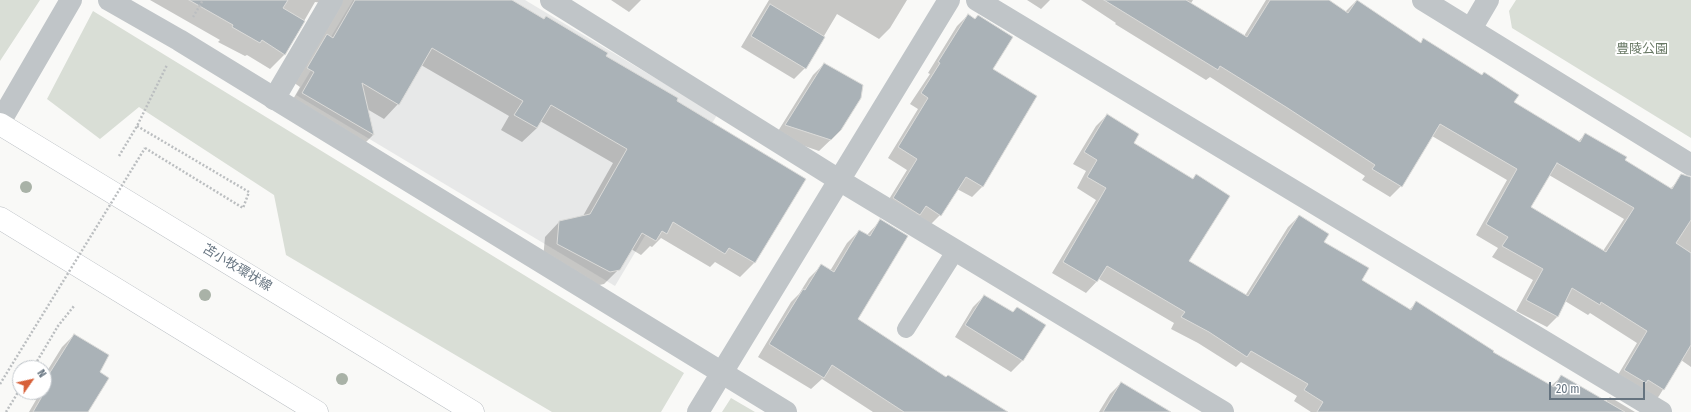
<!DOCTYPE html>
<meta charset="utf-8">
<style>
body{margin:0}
#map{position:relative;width:1691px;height:412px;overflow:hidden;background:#f9f9f7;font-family:"Fira Sans Condensed",sans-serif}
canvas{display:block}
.north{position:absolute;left:12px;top:360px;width:40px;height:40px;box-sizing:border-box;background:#fff;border:1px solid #c2c7cc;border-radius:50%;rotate:56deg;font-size:11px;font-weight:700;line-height:16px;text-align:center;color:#667480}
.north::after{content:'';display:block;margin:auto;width:14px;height:18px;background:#d76039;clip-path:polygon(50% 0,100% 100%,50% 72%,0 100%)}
.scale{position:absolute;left:1549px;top:382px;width:96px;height:18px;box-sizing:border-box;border:2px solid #667480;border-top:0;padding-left:5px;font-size:12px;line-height:14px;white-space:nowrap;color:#667480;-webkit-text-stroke:3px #fff;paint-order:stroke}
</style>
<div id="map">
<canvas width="1691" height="412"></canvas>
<div class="north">N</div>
<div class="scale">20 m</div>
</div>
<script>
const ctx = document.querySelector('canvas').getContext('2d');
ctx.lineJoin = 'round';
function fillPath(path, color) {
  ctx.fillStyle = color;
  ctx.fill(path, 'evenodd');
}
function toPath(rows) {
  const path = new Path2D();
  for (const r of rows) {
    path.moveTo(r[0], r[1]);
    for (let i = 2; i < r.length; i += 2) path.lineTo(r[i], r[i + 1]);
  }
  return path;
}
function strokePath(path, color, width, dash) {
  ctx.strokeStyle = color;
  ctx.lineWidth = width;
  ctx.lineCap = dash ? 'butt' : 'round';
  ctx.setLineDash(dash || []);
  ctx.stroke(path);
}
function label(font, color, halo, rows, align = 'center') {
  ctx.font = font + ' "Fira Sans Condensed","Noto Sans JP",sans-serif';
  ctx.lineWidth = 4;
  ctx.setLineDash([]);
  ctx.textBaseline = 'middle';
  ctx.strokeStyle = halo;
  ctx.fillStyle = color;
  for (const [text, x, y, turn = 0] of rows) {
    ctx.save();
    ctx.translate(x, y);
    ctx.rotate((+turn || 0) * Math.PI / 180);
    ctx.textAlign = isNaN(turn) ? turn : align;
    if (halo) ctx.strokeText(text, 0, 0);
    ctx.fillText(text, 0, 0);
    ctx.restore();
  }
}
fillPath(toPath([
 [353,0,525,0,717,115,615,286,296,95]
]), '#e7e8e8');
fillPath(toPath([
 [0,0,40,0,0,61],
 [1516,0,1691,0,1691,138,1512,28,1509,11],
 [93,11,684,373,661,412,552,412,286,255,274,195,139,107,100,139,47,99],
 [731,398,755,412,722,412]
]), '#d9ded6');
fillPath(toPath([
 [150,0,510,0,805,179,754,263,740,277,715,262,710,267,661,238,652,247,650,246,641,255,631,249,619,269,604,284,595,286,543,259,545,237,559,222,583,216,613,163,540,121,537,128,522,142,501,130,509,116,421,65,398,104,384,119,367,109,373,135,359,149,288,108,300,87,293,82,323,3,315,2,285,54,270,69,247,55,245,56,218,42,220,40],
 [611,0,641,0,629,12],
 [769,0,907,0,890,28,879,39,837,14,805,68,794,79,741,47],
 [1027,0,1050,0,1041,9],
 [1081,0,1193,0,1190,5,1244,36,1266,0,1325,0,1345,12,1356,1,1420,43,1424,39,1513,102,1578,142,1585,134,1623,161,1670,189,1676,183,1691,192,1691,367,1681,360,1659,396,1649,407,1612,385,1637,343,1590,313,1588,315,1565,301,1558,316,1547,327,1516,311,1533,280,1492,257,1498,248,1476,235,1507,180,1432,136,1401,186,1390,197,1362,180,1365,176,1210,77,1206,80,1115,24,1116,23],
 [1549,175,1624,219,1603,251,1529,208],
 [968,15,992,70,983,186,972,197,957,189,940,215,929,226,883,209,907,170,888,158,918,109,910,104,930,74,928,73,957,26],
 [824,64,841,130,819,151,775,136,813,75],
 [1107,115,1133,144,1192,180,1196,176,1188,262,1245,296,1288,227,1299,216,1361,280,1409,310,1416,303,1492,352,1551,386,1562,376,1605,402,1610,397,1635,412,1311,412,1294,401,1297,396,1241,362,1236,367,1198,343,1171,329,1174,323,1099,279,1086,293,1052,273,1096,200,1077,188,1086,171,1073,164,1096,126],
 [880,221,856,319,946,378,1006,412,873,412,822,379,811,389,758,357,791,302,799,294,809,278,821,266,830,271,847,243,859,231,867,235],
 [984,296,1012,313,1017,308,1023,360,1011,372,955,337,973,307],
 [74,335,78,412,29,412,36,400,31,397,34,392,44,392,44,376,62,347],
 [1121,383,1169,412,1099,412,1110,394]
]), '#0003');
const building = toPath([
 [189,0,288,0,283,8,305,21,285,55,262,40,260,43,232,27,233,25,189,0],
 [355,0,512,0,544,19,546,16,608,53,606,56,678,98,677,101,806,179,755,263,729,248,725,254,673,222,667,234,662,231,656,241,642,233,620,270,610,272,557,244,559,221,590,214,627,149,551,105,537,128,514,115,523,101,432,48,399,105,362,83,374,135,302,93,314,72,307,68,327,34,333,38,355,0],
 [1104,0,1186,0,1247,37,1270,0,1329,0,1348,13,1357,0,1421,43,1423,38,1482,75,1484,72,1519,95,1514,102,1580,142,1585,133,1627,157,1625,160,1672,189,1681,174,1691,177,1691,220,1676,243,1691,253,1691,345,1664,390,1648,380,1646,383,1624,370,1647,331,1601,302,1600,305,1572,288,1558,317,1526,300,1543,269,1502,246,1508,237,1486,224,1517,169,1440,124,1402,187,1372,169,1375,165,1286,107,1220,66,1218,70,1104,0],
 [1557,163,1634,208,1606,252,1531,207,1557,163],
 [770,4,825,37,806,69,751,36,770,4],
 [968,14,975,19,978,15,1013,37,993,69,1037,96,983,187,966,177,941,216,926,206,920,215,893,198,917,159,898,147,928,98,921,93,940,63,938,62,968,14],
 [824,63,863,85,861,98,841,130,831,140,785,125,824,63],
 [1107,114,1139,134,1134,143,1193,179,1196,174,1230,196,1189,261,1248,296,1299,215,1329,234,1324,242,1369,268,1362,280,1411,310,1416,301,1494,351,1493,352,1554,387,1561,375,1625,412,1317,412,1323,402,1304,390,1308,384,1251,351,1247,357,1209,332,1181,317,1185,312,1107,266,1097,282,1063,262,1106,188,1087,177,1097,160,1084,152,1107,114],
 [880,219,908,236,858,319,946,377,948,375,1008,412,904,412,832,365,824,378,769,344,803,289,805,290,821,264,834,272,859,230,870,236,880,219],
 [984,295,1013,312,1017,307,1046,325,1023,361,965,325,984,295],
 [74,334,109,355,100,372,109,378,88,412,33,412,44,393,44,382,74,334],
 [1121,382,1171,412,1103,412,1121,382]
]);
fillPath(building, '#aab2b7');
strokePath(building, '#dbdbd9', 1);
const secondary = toPath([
 [0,124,473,412],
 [0,218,317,412]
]);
strokePath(secondary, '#b5babf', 23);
strokePath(toPath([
 [193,17,203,0],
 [137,126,249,192,243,208,145,148],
 [119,156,137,126,167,65],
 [33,368,58,326,74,306],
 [6,412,20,389]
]), '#bbbec0', 2.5, [2, 2]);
strokePath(toPath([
 [906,329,956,250]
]), '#c0c5c8', 18);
strokePath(toPath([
 [551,0,839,180,1223,412],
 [977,0,1661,412],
 [1423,0,1691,165],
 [1471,29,1488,0],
 [274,99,332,0],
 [0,122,71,0],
 [698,412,949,0]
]), '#c0c5c8', 22);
strokePath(toPath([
 [109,0,179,40,786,412]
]), '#c0c5c8', 22);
strokePath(secondary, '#fff', 22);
strokePath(toPath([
 [0,384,145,148]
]), '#bbbec0', 2.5, [2, 2]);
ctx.fillStyle = '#a9b2a7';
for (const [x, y] of [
 [26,187],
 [205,295],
 [342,379]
]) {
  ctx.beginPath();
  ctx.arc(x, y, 6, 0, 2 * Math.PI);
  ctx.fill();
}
label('13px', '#687865', '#fff', [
 ["豊陵公園",1642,49]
]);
label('13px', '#667480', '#fff', [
 ["苫小牧環状線",237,268,31]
]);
</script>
